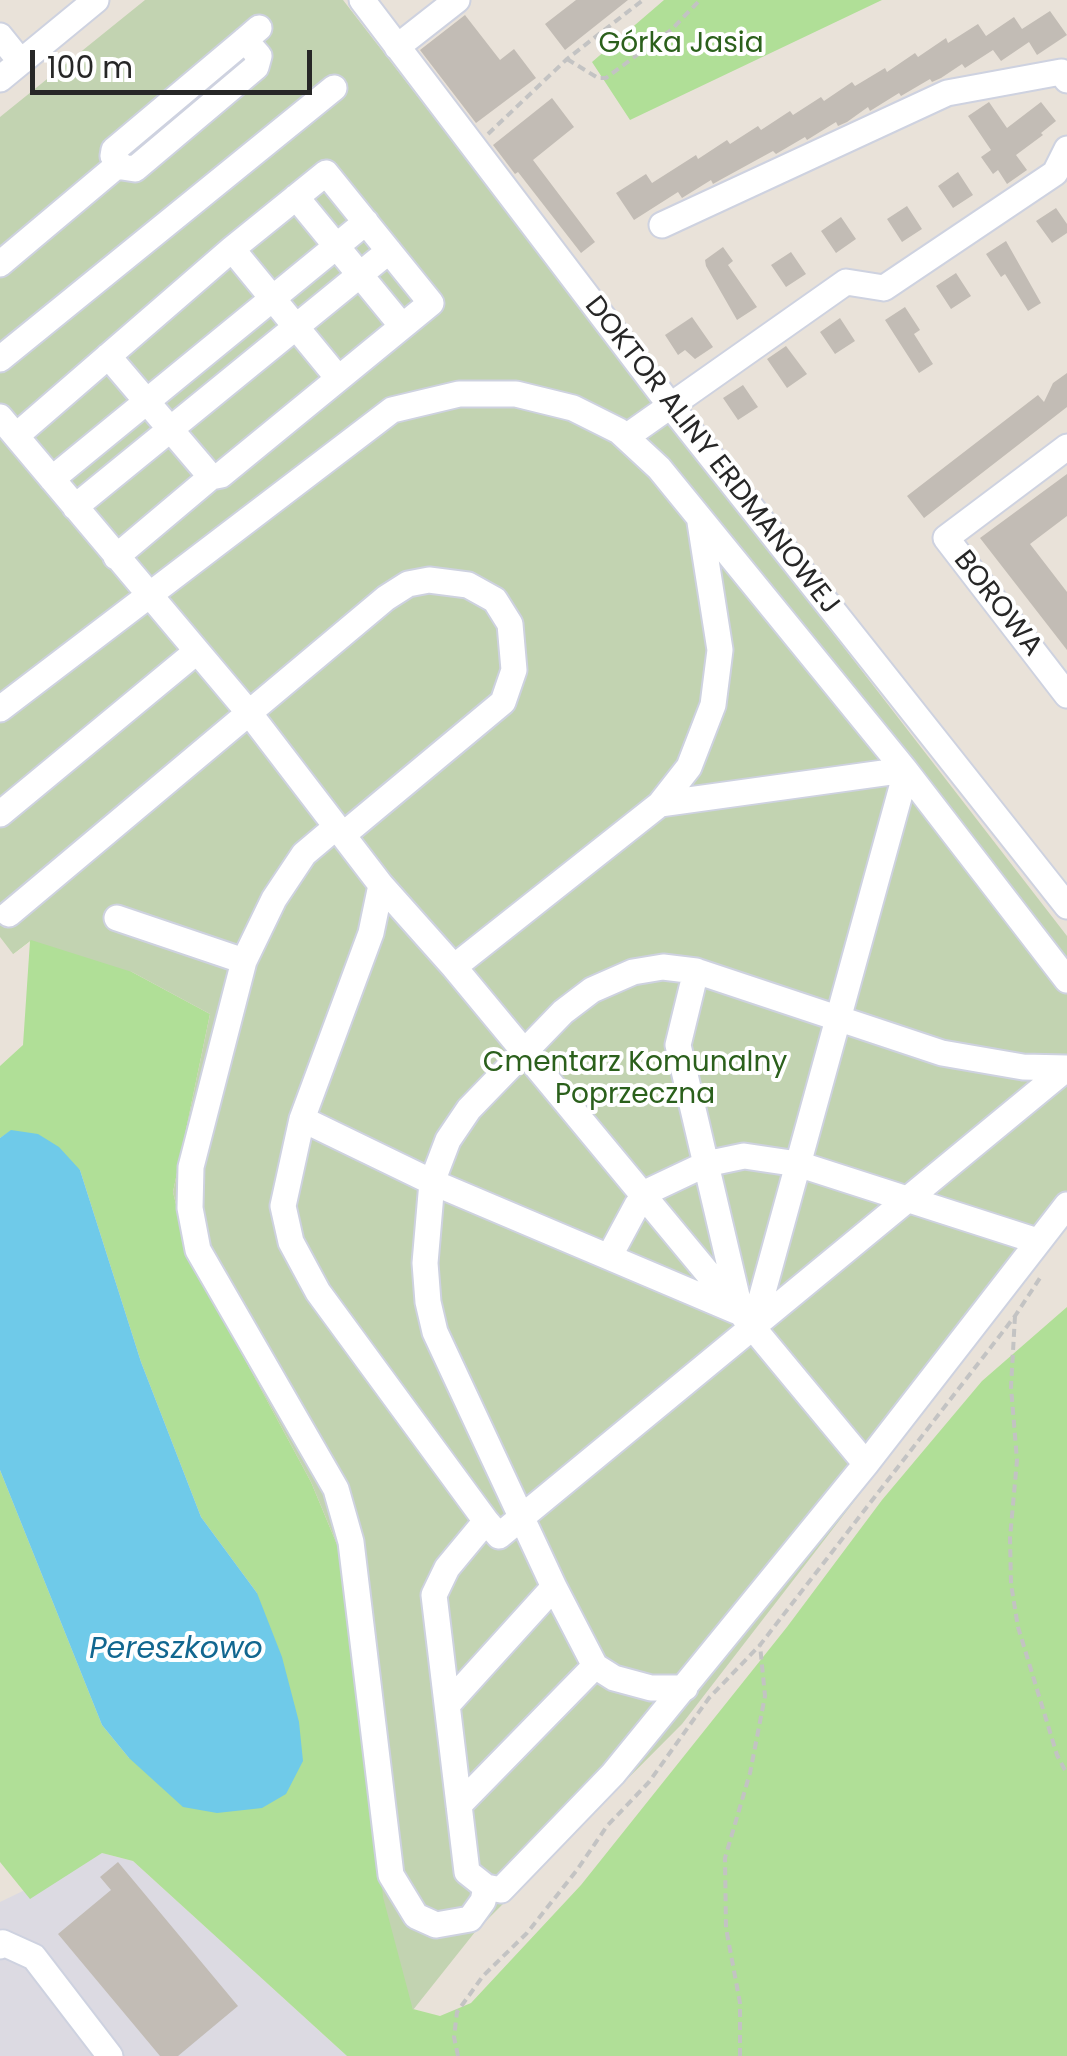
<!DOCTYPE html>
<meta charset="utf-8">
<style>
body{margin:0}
#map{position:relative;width:1067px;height:2056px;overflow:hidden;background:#e9e2d9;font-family:Poppins,sans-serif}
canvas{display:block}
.scale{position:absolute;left:30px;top:50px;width:282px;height:45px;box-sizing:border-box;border:5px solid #272727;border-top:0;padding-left:12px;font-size:30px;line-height:35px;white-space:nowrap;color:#272727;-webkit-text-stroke:8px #fff;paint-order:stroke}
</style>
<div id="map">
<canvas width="1067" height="2056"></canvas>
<div class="scale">100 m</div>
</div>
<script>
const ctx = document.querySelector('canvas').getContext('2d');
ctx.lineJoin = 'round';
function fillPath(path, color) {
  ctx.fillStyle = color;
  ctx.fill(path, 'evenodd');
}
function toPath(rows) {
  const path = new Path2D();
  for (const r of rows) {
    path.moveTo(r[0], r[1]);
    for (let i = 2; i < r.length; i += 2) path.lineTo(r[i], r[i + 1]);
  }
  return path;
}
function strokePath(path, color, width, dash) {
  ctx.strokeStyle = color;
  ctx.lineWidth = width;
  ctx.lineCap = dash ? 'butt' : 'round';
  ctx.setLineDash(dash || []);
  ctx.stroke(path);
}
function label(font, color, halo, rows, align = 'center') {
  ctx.font = font + ' Poppins,sans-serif';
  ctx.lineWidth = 8;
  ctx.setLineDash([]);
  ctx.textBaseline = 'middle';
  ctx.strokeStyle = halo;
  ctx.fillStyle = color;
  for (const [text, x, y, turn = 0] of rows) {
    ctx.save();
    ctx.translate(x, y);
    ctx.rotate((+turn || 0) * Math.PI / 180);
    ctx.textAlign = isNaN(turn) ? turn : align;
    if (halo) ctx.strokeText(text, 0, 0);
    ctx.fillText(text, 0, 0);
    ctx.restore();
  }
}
fillPath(toPath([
 [102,1853,133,1861,347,2056,0,2056,0,1902]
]), '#dcdae2');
fillPath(toPath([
 [664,0,882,0,630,120,592,62],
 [33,898,132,972,210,1014,173,1192,188,1254,311,1482,348,1571,413,2009,440,2016,471,2003,581,1885,787,1627,882,1500,982,1381,1067,1307,1067,2056,347,2056,133,1861,102,1853,30,1899,0,1862,0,1470,102,1725,129,1758,257,1593,201,1517,141,1362,80,1170,11,1131,0,1138,0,1066,23,1045,30,941,13,954]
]), '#b0df97');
fillPath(toPath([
 [145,0,343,0,1067,936,1067,1226,682,1724,475,1932,413,2010,383,1897,348,1571,311,1482,188,1254,173,1192,210,1014,132,972,31,940,13,954,0,937,0,117]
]), '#c2d3b1');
fillPath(toPath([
 [11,1130,38,1134,59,1147,80,1170,141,1362,201,1517,257,1593,282,1657,299,1722,303,1761,286,1794,262,1808,217,1813,183,1807,129,1758,102,1725,0,1470,0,1138]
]), '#6fcae9');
fillPath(toPath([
 [576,0,628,0,565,50,545,24],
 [1050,11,1067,35,1037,55,1029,42,1001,61,993,50,965,68,962,64,941,78,932,82,930,79,901,96,899,93,870,111,868,107,847,122,838,126,836,122,807,140,805,137,776,154,773,151,720,180,713,184,711,180,682,198,678,192,634,220,616,193,646,174,652,183,696,155,698,159,727,140,730,144,758,126,761,130,790,111,793,115,821,97,824,101,852,82,855,86,885,68,887,72,915,53,918,57,946,38,948,43,978,24,986,36,1014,17,1022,29],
 [465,15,500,60,514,49,536,78,476,123,420,50],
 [552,98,574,127,533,160,595,242,581,253,518,172,515,174,493,145],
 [989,102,1007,128,1041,102,1056,121,1041,133,1043,135,1016,155,1027,170,1007,184,998,170,993,174,981,157,991,150,968,116],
 [958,172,973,195,953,208,938,186],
 [907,206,922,229,902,242,887,219],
 [1056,208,1067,224,1067,233,1052,243,1036,221],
 [841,217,856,239,836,253,821,231],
 [1006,241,1041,303,1028,311,1005,274,1001,277,986,254],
 [723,247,733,261,728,265,757,307,737,320,706,266,705,260],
 [791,252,806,274,786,287,771,265],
 [956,273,971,296,951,309,936,286],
 [905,307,920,330,914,334,933,364,919,373,885,320],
 [692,317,713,347,695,359,685,350,678,355,665,335],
 [840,318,855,341,835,354,820,332],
 [786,346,807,374,787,388,767,359],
 [1067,373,1067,407,924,518,907,496,1038,395,1044,402,1053,383],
 [743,385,758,407,738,420,723,398],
 [1067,474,1067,516,1030,544,1067,592,1067,650,980,538],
 [118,1862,238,2006,178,2056,160,2056,58,1934,111,1890,100,1877]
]), '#c2bcb5');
const minor = toPath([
 [362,0,670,405,1067,906],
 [0,36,21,62],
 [245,40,259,56,256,67,135,169,122,167,113,156,114,150,245,40,259,28],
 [397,47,457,0],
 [0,79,96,0],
 [296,197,402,326],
 [662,225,947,93,1061,72,1067,80],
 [232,249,338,378],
 [0,264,119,164],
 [108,356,211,477],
 [0,359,334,88],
 [0,417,250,714,381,885,454,967,866,1464],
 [16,436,232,249,326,173,431,303,221,475,211,477,116,557],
 [626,437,846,282,884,288,1055,173,1067,149],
 [1067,447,946,538,1067,695],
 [52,479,366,222],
 [75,507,389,251],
 [0,709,392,410,459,394,516,394,573,408,619,431,659,468,905,770,1067,980],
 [660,804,905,770],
 [0,814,196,652],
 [336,827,304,854,274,899,244,961,191,1167,190,1208,198,1250,336,1489,351,1542,391,1875,416,1916,436,1925,470,1919,483,1901,486,1887],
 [381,885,371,933,302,1119,283,1206,291,1242,318,1292,486,1521,447,1568,434,1595,467,1872,486,1887,501,1890,613,1774,866,1464,1067,1205],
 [9,914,386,598,408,584,429,580,468,585,495,600,510,624,514,670,503,702,343,835],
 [117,918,244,961],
 [454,967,660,804,689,767,713,705,720,650,700,522],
 [696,971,678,1045,740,1309],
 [302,1119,432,1182,736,1311],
 [609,1257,637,1205,651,1190,706,1164,744,1156,798,1164,1037,1241],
 [753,1328,906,772],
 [486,1521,499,1536,1067,1068],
 [685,1688,651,1688,614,1678,595,1666,554,1587,435,1332,428,1302,425,1263,432,1182,448,1140,469,1109,563,1012,592,990,633,972,663,967,696,971,942,1053,1023,1067,1067,1068],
 [448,1704,554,1587],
 [459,1805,595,1666],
 [0,1946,3,1943,34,1957,110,2056]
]);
strokePath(minor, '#ced2e0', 29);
strokePath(toPath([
 [567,59,598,78,606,78,671,30,700,0],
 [488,134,567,59,643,0],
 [1015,1316,1011,1387,1017,1460,1010,1538,1011,1584,1018,1627,1057,1755,1067,1774],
 [458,2056,454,2037,457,2012,483,1976,527,1933,577,1870,607,1826,649,1782,709,1698,760,1645,1015,1316,1040,1278],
 [740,2056,740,2003,726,1928,725,1858,750,1773,765,1696,760,1645]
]), '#c3c3c3', 4, [8, 5]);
strokePath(minor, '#fff', 25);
label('28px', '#2b601c', '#fff', [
 ["Górka Jasia",681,45],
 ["Cmentarz Komunalny",635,1064],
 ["Poprzeczna",635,1096]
]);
label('28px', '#272727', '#fff', [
 ["DOKTOR ALINY ERDMANOWEJ",711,456,52],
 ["BOROWA",997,604,52]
]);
label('italic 30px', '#126790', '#fff', [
 ["Pereszkowo",176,1650]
]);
</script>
